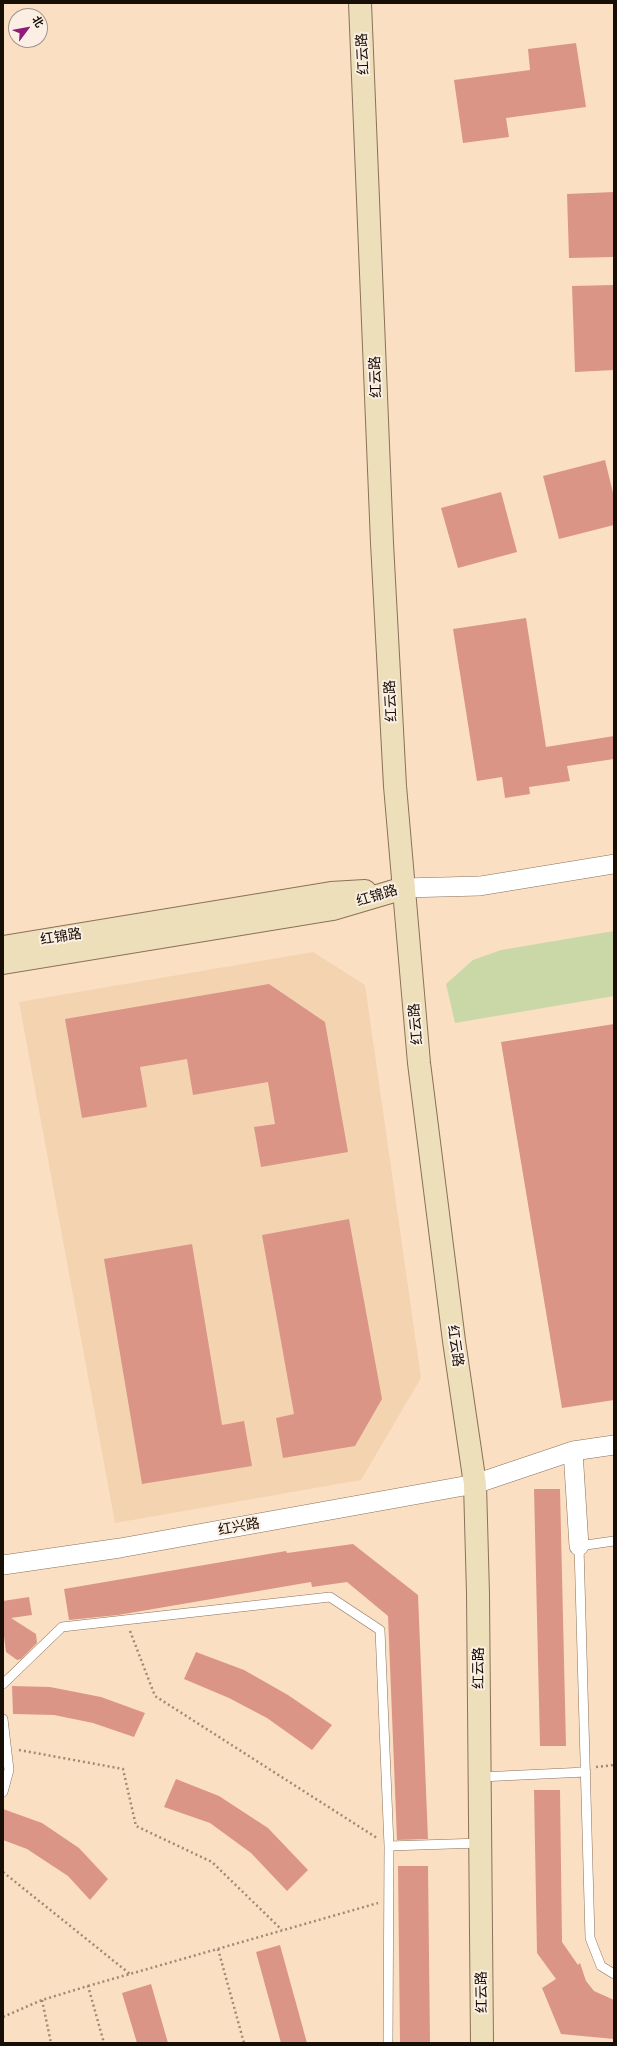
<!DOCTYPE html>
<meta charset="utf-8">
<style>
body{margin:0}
#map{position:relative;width:617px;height:2046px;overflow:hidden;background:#fbdfc3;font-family:"Work Sans","Noto Sans SC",sans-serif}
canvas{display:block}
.frame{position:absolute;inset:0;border:4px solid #170e05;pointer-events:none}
.north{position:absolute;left:8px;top:8px;width:40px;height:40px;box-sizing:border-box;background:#fbefe4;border:1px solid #a0958b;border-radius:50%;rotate:58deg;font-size:11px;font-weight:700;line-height:16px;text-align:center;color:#170e05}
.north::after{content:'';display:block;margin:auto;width:14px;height:18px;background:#8f1b7b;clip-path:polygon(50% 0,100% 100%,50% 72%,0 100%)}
</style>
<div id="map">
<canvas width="617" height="2046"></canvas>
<div class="frame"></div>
<div class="north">北</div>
</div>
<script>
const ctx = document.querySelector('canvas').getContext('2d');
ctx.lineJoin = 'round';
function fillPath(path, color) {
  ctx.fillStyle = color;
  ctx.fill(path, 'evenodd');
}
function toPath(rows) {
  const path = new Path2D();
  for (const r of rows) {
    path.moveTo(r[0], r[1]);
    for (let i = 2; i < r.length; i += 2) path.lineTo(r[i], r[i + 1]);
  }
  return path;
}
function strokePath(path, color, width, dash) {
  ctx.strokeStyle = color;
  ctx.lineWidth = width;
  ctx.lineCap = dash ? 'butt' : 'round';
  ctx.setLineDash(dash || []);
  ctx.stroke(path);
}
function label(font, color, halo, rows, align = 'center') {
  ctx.font = font + ' "Work Sans","Noto Sans SC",sans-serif';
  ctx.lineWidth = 4;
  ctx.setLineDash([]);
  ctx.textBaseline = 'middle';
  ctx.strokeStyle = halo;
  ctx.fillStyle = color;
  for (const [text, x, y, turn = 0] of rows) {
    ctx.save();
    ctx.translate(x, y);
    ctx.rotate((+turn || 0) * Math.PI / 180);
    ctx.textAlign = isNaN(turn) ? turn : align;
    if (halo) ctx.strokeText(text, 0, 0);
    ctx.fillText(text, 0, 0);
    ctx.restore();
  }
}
fillPath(toPath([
 [313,952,365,985,421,1378,361,1480,115,1523,19,1002]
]), '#f4d3b1');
fillPath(toPath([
 [614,931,614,996,455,1023,446,984,473,960,501,950]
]), '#cad8a7');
fillPath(toPath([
 [576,43,586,107,506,118,509,137,463,143,454,80,530,70,528,49],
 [614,192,614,257,569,258,567,194],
 [614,285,614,370,575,372,572,286],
 [605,460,614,497,614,525,559,539,543,476],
 [501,492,517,552,458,568,441,508],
 [526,618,546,747,614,736,614,759,567,766,570,781,529,787,530,794,505,798,502,777,477,781,453,629],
 [269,984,325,1022,348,1152,261,1167,254,1127,275,1124,268,1082,193,1095,187,1059,140,1067,147,1107,82,1118,65,1019],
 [614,1024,614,1400,562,1408,501,1042],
 [349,1219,382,1399,355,1446,283,1458,276,1418,294,1414,262,1235],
 [192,1244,222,1425,244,1421,252,1466,142,1484,104,1259],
 [534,1489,560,1489,566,1746,540,1746],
 [353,1544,418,1595,428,1839,397,1840,388,1616,347,1582,312,1587,311,1582,118,1615,69,1620,64,1589,286,1551,287,1553],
 [29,1597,32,1615,11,1618,36,1634,37,1643,21,1659,17,1660,6,1652,3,1628,3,1601],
 [196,1652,244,1670,288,1695,332,1725,312,1750,267,1718,229,1698,184,1679],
 [12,1686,50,1687,101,1697,145,1713,134,1737,93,1723,54,1715,13,1714],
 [176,1779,219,1796,268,1828,308,1870,287,1891,251,1853,210,1823,164,1807],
 [534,1790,560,1790,562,1942,578,1965,580,1963,586,1981,594,1991,614,2000,614,2039,561,2034,542,1988,556,1979,537,1953],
 [3,1809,42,1823,79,1848,108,1879,90,1900,68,1876,27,1849,3,1840],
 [398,1866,428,1866,430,2043,400,2043],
 [280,1945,307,2043,281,2043,256,1952],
 [151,1984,168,2043,137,2043,122,1993]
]), '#db9587');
const lane = toPath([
 [614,1541,579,1546,590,1938,601,1966,614,1974],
 [3,1684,62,1627,330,1597,380,1630,389,1846,481,1843],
 [3,1719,9,1770,3,1792],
 [480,1777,586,1772],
 [388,2043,389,1846]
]);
const street = toPath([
 [404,888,480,886,614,864],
 [573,1451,579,1546],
 [3,1565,120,1548,475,1484,573,1451,614,1445]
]);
const secondary = toPath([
 [360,3,382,543,395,786,419,1063,454,1341,475,1484,478,1594,482,2043],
 [3,947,331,893,365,891],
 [3,963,333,909,404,888]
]);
strokePath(lane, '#8a7159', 10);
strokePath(street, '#8a7159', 20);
strokePath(secondary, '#8a7159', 24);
strokePath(toPath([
 [130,1631,155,1696,377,1838],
 [19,1750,123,1769,136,1826,212,1862,282,1930],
 [596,1767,614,1765],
 [3,1872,130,1974],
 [218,1949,244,2043],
 [88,1986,378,1903],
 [42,2000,51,2043],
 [3,2017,42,2000,88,1986,104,2043]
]), '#9e8a75', 2.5, [2, 3]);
strokePath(lane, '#fff', 9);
strokePath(street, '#fff', 19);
strokePath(secondary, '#eddfba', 22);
label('14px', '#170e05', '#fbefe4', [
 ["红云路",363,54,-93],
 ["红云路",376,377,-92],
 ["红云路",391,701,-93],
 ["红锦路",377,896,-17],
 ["红锦路",61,937,-9],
 ["红云路",416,1024,-95],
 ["红云路",455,1346,82],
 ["红兴路",239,1527,-10],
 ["红云路",479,1668,-90],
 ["红云路",482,1992,-91]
]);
</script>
